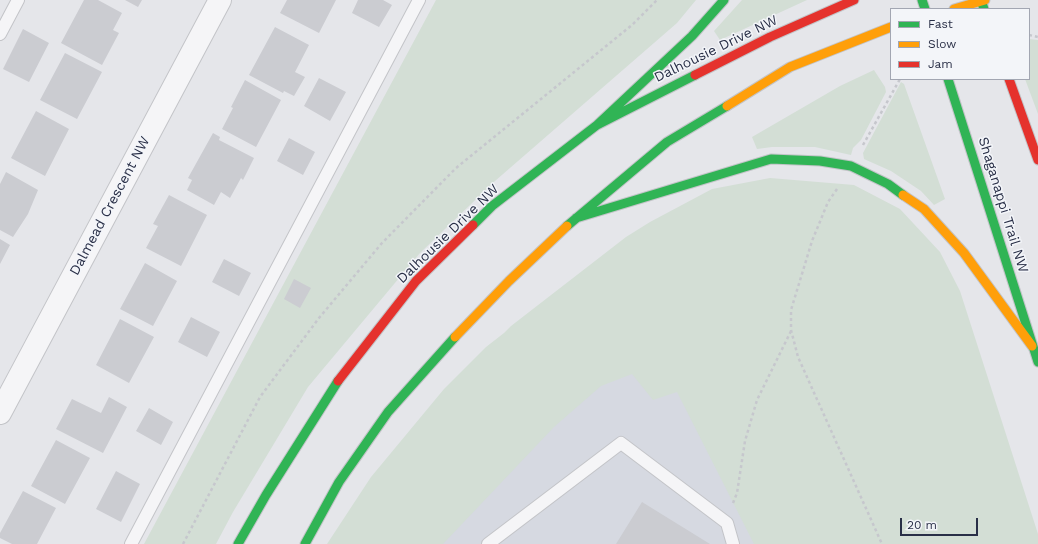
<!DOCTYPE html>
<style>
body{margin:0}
#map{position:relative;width:1038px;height:544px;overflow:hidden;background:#e5e6ea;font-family:"Work Sans",sans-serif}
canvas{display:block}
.legend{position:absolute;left:890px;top:8px;width:140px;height:72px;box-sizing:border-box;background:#f3f5f9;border:1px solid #a2a6b2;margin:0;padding:5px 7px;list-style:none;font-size:12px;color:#292f47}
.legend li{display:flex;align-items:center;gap:8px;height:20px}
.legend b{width:20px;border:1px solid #a2a6b2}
.scale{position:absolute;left:900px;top:518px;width:78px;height:18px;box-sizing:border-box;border:2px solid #292f47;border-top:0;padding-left:5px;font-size:12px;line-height:14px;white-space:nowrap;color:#292f47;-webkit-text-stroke:3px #f3f5f9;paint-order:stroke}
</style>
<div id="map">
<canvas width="1038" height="544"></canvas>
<ul class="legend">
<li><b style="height:5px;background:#30b455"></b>Fast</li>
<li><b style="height:5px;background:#ff9f0a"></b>Slow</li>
<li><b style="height:5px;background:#e5322d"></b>Jam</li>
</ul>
<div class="scale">20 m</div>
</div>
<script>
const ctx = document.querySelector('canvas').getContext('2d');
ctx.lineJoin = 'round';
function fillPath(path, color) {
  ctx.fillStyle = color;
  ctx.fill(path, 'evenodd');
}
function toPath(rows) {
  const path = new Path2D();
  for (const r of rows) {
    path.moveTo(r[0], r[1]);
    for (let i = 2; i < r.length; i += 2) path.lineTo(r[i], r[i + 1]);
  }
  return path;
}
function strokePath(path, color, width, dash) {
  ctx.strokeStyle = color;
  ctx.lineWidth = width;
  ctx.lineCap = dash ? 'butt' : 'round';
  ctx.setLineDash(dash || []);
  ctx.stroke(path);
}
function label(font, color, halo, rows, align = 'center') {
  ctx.font = font + ' "Work Sans",sans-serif';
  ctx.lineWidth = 3;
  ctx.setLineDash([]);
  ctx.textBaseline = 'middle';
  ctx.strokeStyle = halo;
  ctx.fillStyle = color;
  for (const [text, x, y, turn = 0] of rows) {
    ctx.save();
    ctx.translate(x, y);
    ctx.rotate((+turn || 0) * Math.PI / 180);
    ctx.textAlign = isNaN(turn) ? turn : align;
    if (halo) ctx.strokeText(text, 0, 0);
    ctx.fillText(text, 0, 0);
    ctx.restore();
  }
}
fillPath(toPath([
 [662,295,790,544,395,544]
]), '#d6d9e1');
fillPath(toPath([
 [436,0,696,0,677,23,495,181,420,253,308,387,233,512,216,544,144,544],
 [742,0,807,0,720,40,714,31],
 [1029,39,1038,40,1038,114,1025,79,1029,79],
 [874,70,885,87,886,92,861,140,853,148,851,155,815,147,772,147,757,149,752,137,840,86],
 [901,82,904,84,945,199,934,205,921,191,891,171,864,159,863,153],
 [770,178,854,185,900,209,940,252,960,291,1038,534,1038,544,754,544,677,392,653,400,632,374,601,386,554,427,443,544,327,544,371,477,444,389,486,347,504,333,511,326,626,237,650,222,712,189]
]), '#d3ded5');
fillPath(toPath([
 [84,0,98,0,122,13,113,30,119,33,102,65,61,43],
 [125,0,142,0,138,7],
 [287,0,336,0,319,33,280,13],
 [358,0,383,0,392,5,379,27,352,13],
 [275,27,309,45,295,72,305,77,294,96,284,91,283,93,249,75],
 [23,29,49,43,29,82,3,69],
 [65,53,102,72,77,119,40,100],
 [319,78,346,92,330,121,304,106],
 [245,80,281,100,256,147,222,129,233,108,231,107],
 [36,111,69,129,45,176,11,158],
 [213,133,220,137,219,140,254,158,243,180,241,178,230,198,221,192,214,205,187,190,192,180,188,178],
 [289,138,315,152,303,175,277,161],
 [6,172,38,190,28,214,13,237,0,230,0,184],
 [169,195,207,215,181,266,146,248,158,226,153,224],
 [0,239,10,245,0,264],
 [224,259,251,273,239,296,212,282],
 [145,263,177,281,153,326,120,309],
 [294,279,311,288,300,308,284,299],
 [191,317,220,332,207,357,178,342],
 [120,319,154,337,129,383,96,365],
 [109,397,127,407,103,453,56,429,72,399,101,413],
 [149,408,173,422,161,445,136,431],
 [56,440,90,458,65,504,31,486],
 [116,471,140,484,121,522,96,509],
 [23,491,56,508,37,544,12,544,0,538,0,533],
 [642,502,710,544,616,544]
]), '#cbccd1');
const lane = toPath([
 [0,34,18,0],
 [131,544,419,0],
 [488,544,621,443,727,523,733,544]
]);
const street = toPath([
 [0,413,220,0]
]);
const fast = toPath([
 [922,0,925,9],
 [981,0,984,9],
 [948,79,1038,362],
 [597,125,692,36,724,0],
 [576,218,771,159,820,161,851,166,888,184,903,195],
 [473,225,492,206,597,125,695,75],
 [567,226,667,142,727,106],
 [238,544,266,495,338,381],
 [305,544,339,482,388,412,455,337]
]);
const slow = toPath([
 [954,9,985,0],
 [727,106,790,67,891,27],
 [903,195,924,209,964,253,1032,346],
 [455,337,509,281,567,226]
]);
const jam = toPath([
 [695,75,770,37,854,0],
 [1009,79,1038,160],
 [338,381,416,281,473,225]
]);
strokePath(lane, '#c3c4c8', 14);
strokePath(street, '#c3c4c8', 24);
strokePath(fast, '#c3c4c8', 11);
strokePath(slow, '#c3c4c8', 11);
strokePath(jam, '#c3c4c8', 11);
strokePath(toPath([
 [1029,35,1038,37],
 [863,145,900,79],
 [837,189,828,202,812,241,791,310,791,330,798,357,882,544],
 [733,503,737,493,745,441,757,400,791,331],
 [183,544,260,397,319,318,382,243,456,168,632,25,657,0]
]), '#c6c7cd', 2.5, [3, 3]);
strokePath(lane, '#f5f5f7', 12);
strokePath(street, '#f5f5f7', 22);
strokePath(fast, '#30b455', 9);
strokePath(slow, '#ff9f0a', 9);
strokePath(jam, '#e5322d', 9);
label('14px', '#292f47', '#f3f5f9', [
 ["Dalhousie Drive NW",716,49,-26],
 ["Shaganappi Trail NW",1003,205,73],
 ["Dalmead Crescent NW",110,206,-62],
 ["Dalhousie Drive NW",448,234,-44]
]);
</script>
